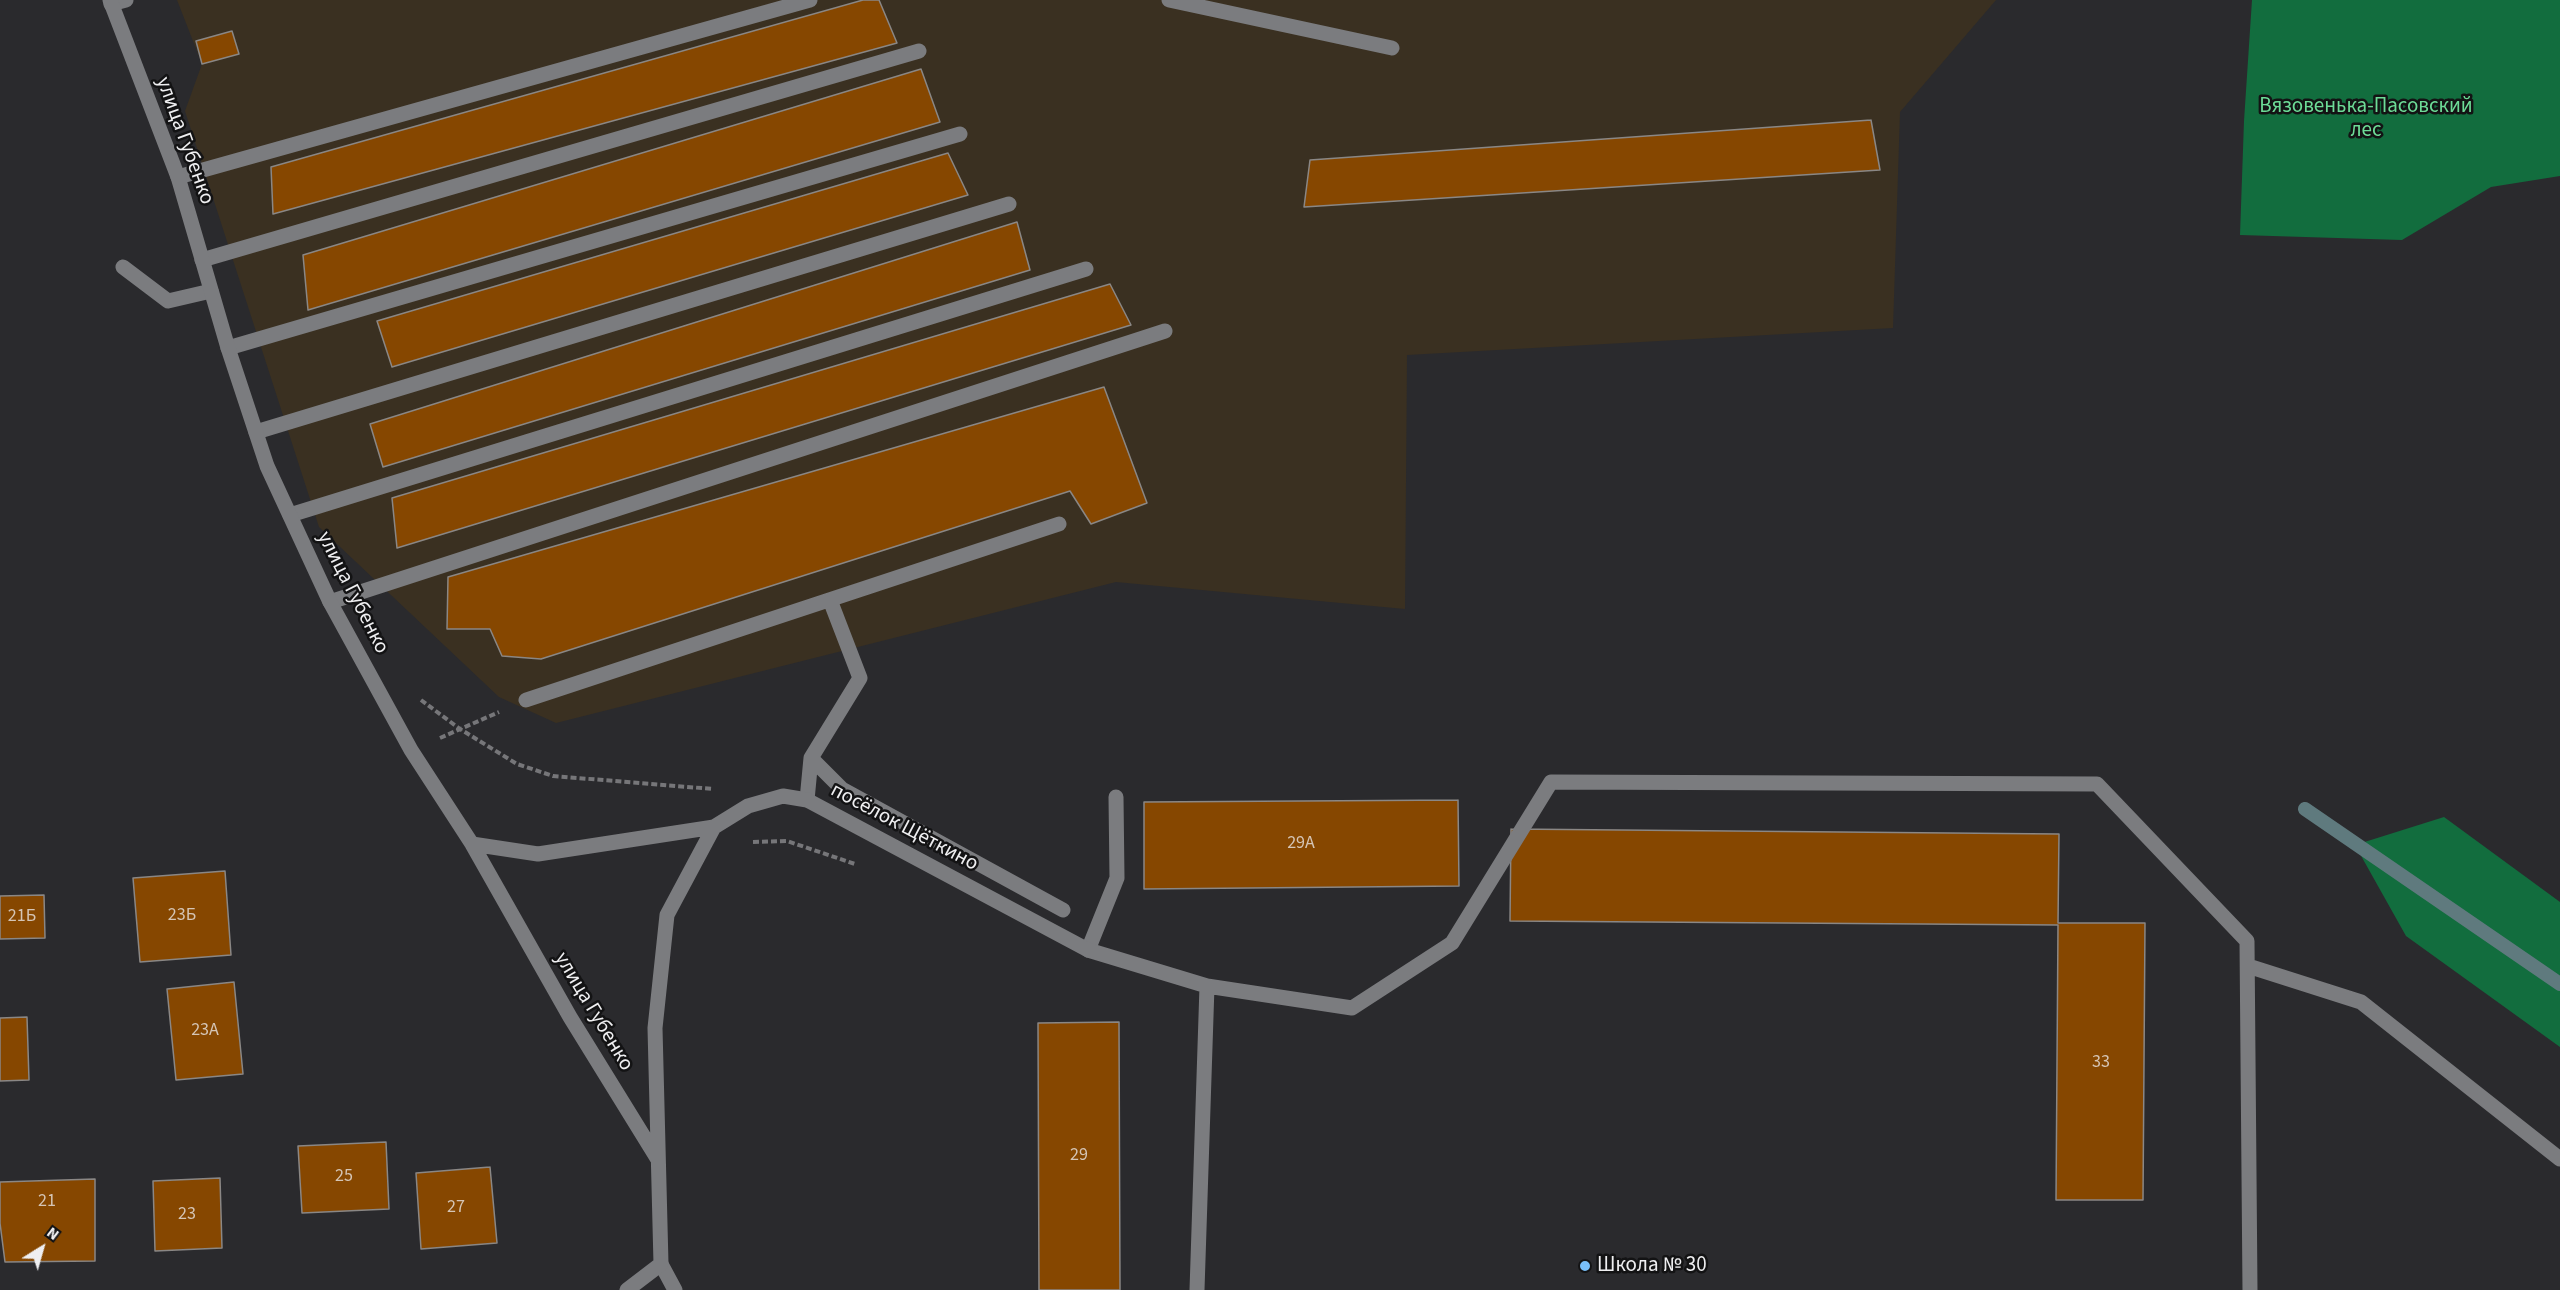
<!DOCTYPE html>
<meta charset="utf-8">
<style>
body{margin:0}
#map{position:relative;width:2560px;height:1290px;overflow:hidden;background:#2a2a2d;font-family:"Source Sans 3",sans-serif}
canvas{display:block}
.north{position:absolute;left:12px;top:1218px;width:60px;height:60px;-webkit-text-stroke:4px #131314;paint-order:stroke;rotate:37deg;font-size:16px;font-weight:700;line-height:24px;text-align:center;color:#efeff1}
.north::after{content:'';display:block;margin:auto;width:21px;height:27px;background:#efeff1;clip-path:polygon(50% 0,100% 100%,50% 72%,0 100%)}
</style>
<div id="map">
<canvas width="2560" height="1290"></canvas>
<div class="north">N</div>
</div>
<script>
const ctx = document.querySelector('canvas').getContext('2d');
ctx.lineJoin = 'round';
function fillPath(path, color) {
  ctx.fillStyle = color;
  ctx.fill(path, 'evenodd');
}
function toPath(rows) {
  const path = new Path2D();
  for (const r of rows) {
    path.moveTo(r[0], r[1]);
    for (let i = 2; i < r.length; i += 2) path.lineTo(r[i], r[i + 1]);
  }
  return path;
}
function strokePath(path, color, width, dash) {
  ctx.strokeStyle = color;
  ctx.lineWidth = width;
  ctx.lineCap = dash ? 'butt' : 'round';
  ctx.setLineDash(dash || []);
  ctx.stroke(path);
}
function label(font, color, halo, rows, align = 'center') {
  ctx.font = font + ' "Source Sans 3",sans-serif';
  ctx.lineWidth = 5;
  ctx.setLineDash([]);
  ctx.textBaseline = 'middle';
  ctx.strokeStyle = halo;
  ctx.fillStyle = color;
  for (const [text, x, y, turn = 0] of rows) {
    ctx.save();
    ctx.translate(x, y);
    ctx.rotate((+turn || 0) * Math.PI / 180);
    ctx.textAlign = isNaN(turn) ? turn : align;
    if (halo) ctx.strokeText(text, 0, 0);
    ctx.fillText(text, 0, 0);
    ctx.restore();
  }
}
fillPath(toPath([
 [177,0,1996,0,1900,112,1893,328,1407,355,1405,609,1116,582,556,723,499,697,319,527,185,111,202,64]
]), '#3a3021');
fillPath(toPath([
 [2252,0,2560,0,2560,176,2491,187,2402,240,2240,235,2244,121],
 [2444,817,2560,902,2560,1047,2406,936,2355,845]
]), '#126d3e');
strokePath(toPath([
 [2305,809,2560,984]
]), '#5f7a7e', 14);
const building = toPath([
 [863,0,879,0,897,43,273,214,271,167,863,0],
 [232,31,239,54,202,64,196,41,232,31],
 [921,69,940,122,308,310,303,255,921,69],
 [1871,120,1880,170,1304,207,1310,160,1871,120],
 [948,153,968,195,392,367,377,321,948,153],
 [1017,222,1030,270,383,467,370,424,1017,222],
 [1110,284,1131,325,397,548,392,498,1110,284],
 [1104,387,1147,503,1091,524,1070,491,541,659,502,656,490,629,447,629,448,577,1104,387],
 [1458,800,1459,886,1144,889,1144,802,1458,800],
 [1511,829,2059,834,2058,923,2145,923,2143,1200,2056,1200,2058,925,1510,921,1511,829],
 [225,871,231,955,140,962,133,878,225,871],
 [44,895,45,938,0,939,0,896,44,895],
 [234,982,243,1074,176,1080,167,989,234,982],
 [27,1017,29,1080,0,1081,0,1018,27,1017],
 [1119,1022,1120,1290,1039,1290,1038,1023,1119,1022],
 [386,1142,389,1209,302,1213,298,1146,386,1142],
 [490,1167,497,1243,421,1249,416,1173,490,1167],
 [220,1178,222,1248,155,1251,153,1181,220,1178],
 [95,1179,95,1261,5,1262,0,1223,0,1182,95,1179]
]);
fillPath(building, '#864700');
strokePath(building, '#8a8785', 1.5);
strokePath(toPath([
 [421,700,460,729,517,764,553,776,713,789],
 [440,738,499,712],
 [753,842,787,841,855,864]
]), '#767679', 4, [6, 3]);
strokePath(toPath([
 [1169,0,1392,48],
 [111,4,126,0],
 [178,177,810,0],
 [202,260,919,51],
 [123,267,168,301,211,291],
 [228,348,960,134],
 [256,432,1009,204],
 [290,515,1086,269],
 [330,602,1165,331],
 [526,700,1059,524],
 [811,758,842,789,1063,910],
 [807,800,811,758,860,678,830,600],
 [1088,950,1117,878,1116,797],
 [661,1264,675,1290]
]), '#7b7c7f', 15);
strokePath(toPath([
 [110,0,178,177,228,348,267,466,330,602,411,750,472,844,570,1017,657,1158],
 [472,844,538,854,714,827],
 [2248,966,2361,1002,2560,1159],
 [1207,986,1352,1008,1452,943,1551,782,2097,784,2247,941,2250,1290],
 [627,1290,661,1264,655,1028,667,915,714,827,748,806,783,796,807,800,1088,950,1207,986,1197,1290]
]), '#7b7c7f', 15);
for (const [x, y, r, color] of [
 [1585,1266,6,"#79bff8"]
]) {
  const dot = new Path2D();
  dot.arc(x, y, r, 0, 2 * Math.PI);
  ctx.fillStyle = color;
  ctx.fill(dot);
  strokePath(dot, '#131314', 2);
}
label('18px', '#d5c5b5', null, [
 ["29А",1301,844],
 ["23Б",182,916],
 ["21Б",22,917],
 ["23А",205,1031],
 ["33",2101,1063],
 ["29",1079,1156],
 ["25",344,1177],
 ["21",47,1202],
 ["27",456,1208],
 ["23",187,1215]
]);
label('21px', '#6ddc97', '#131314', [
 ["Вязовенька-Пасовский",2366,107],
 ["лес",2366,131]
]);
label('21px', '#efeff1', '#131314', [
 ["улица Губенко",184,141,70],
 ["улица Губенко",352,593,63],
 ["посёлок Щёткино",904,828,28],
 ["улица Губенко",593,1012,59]
]);
label('21px', '#efeff1', '#131314', [
 ["Школа № 30",1597,1266]
], 'left');
</script>
